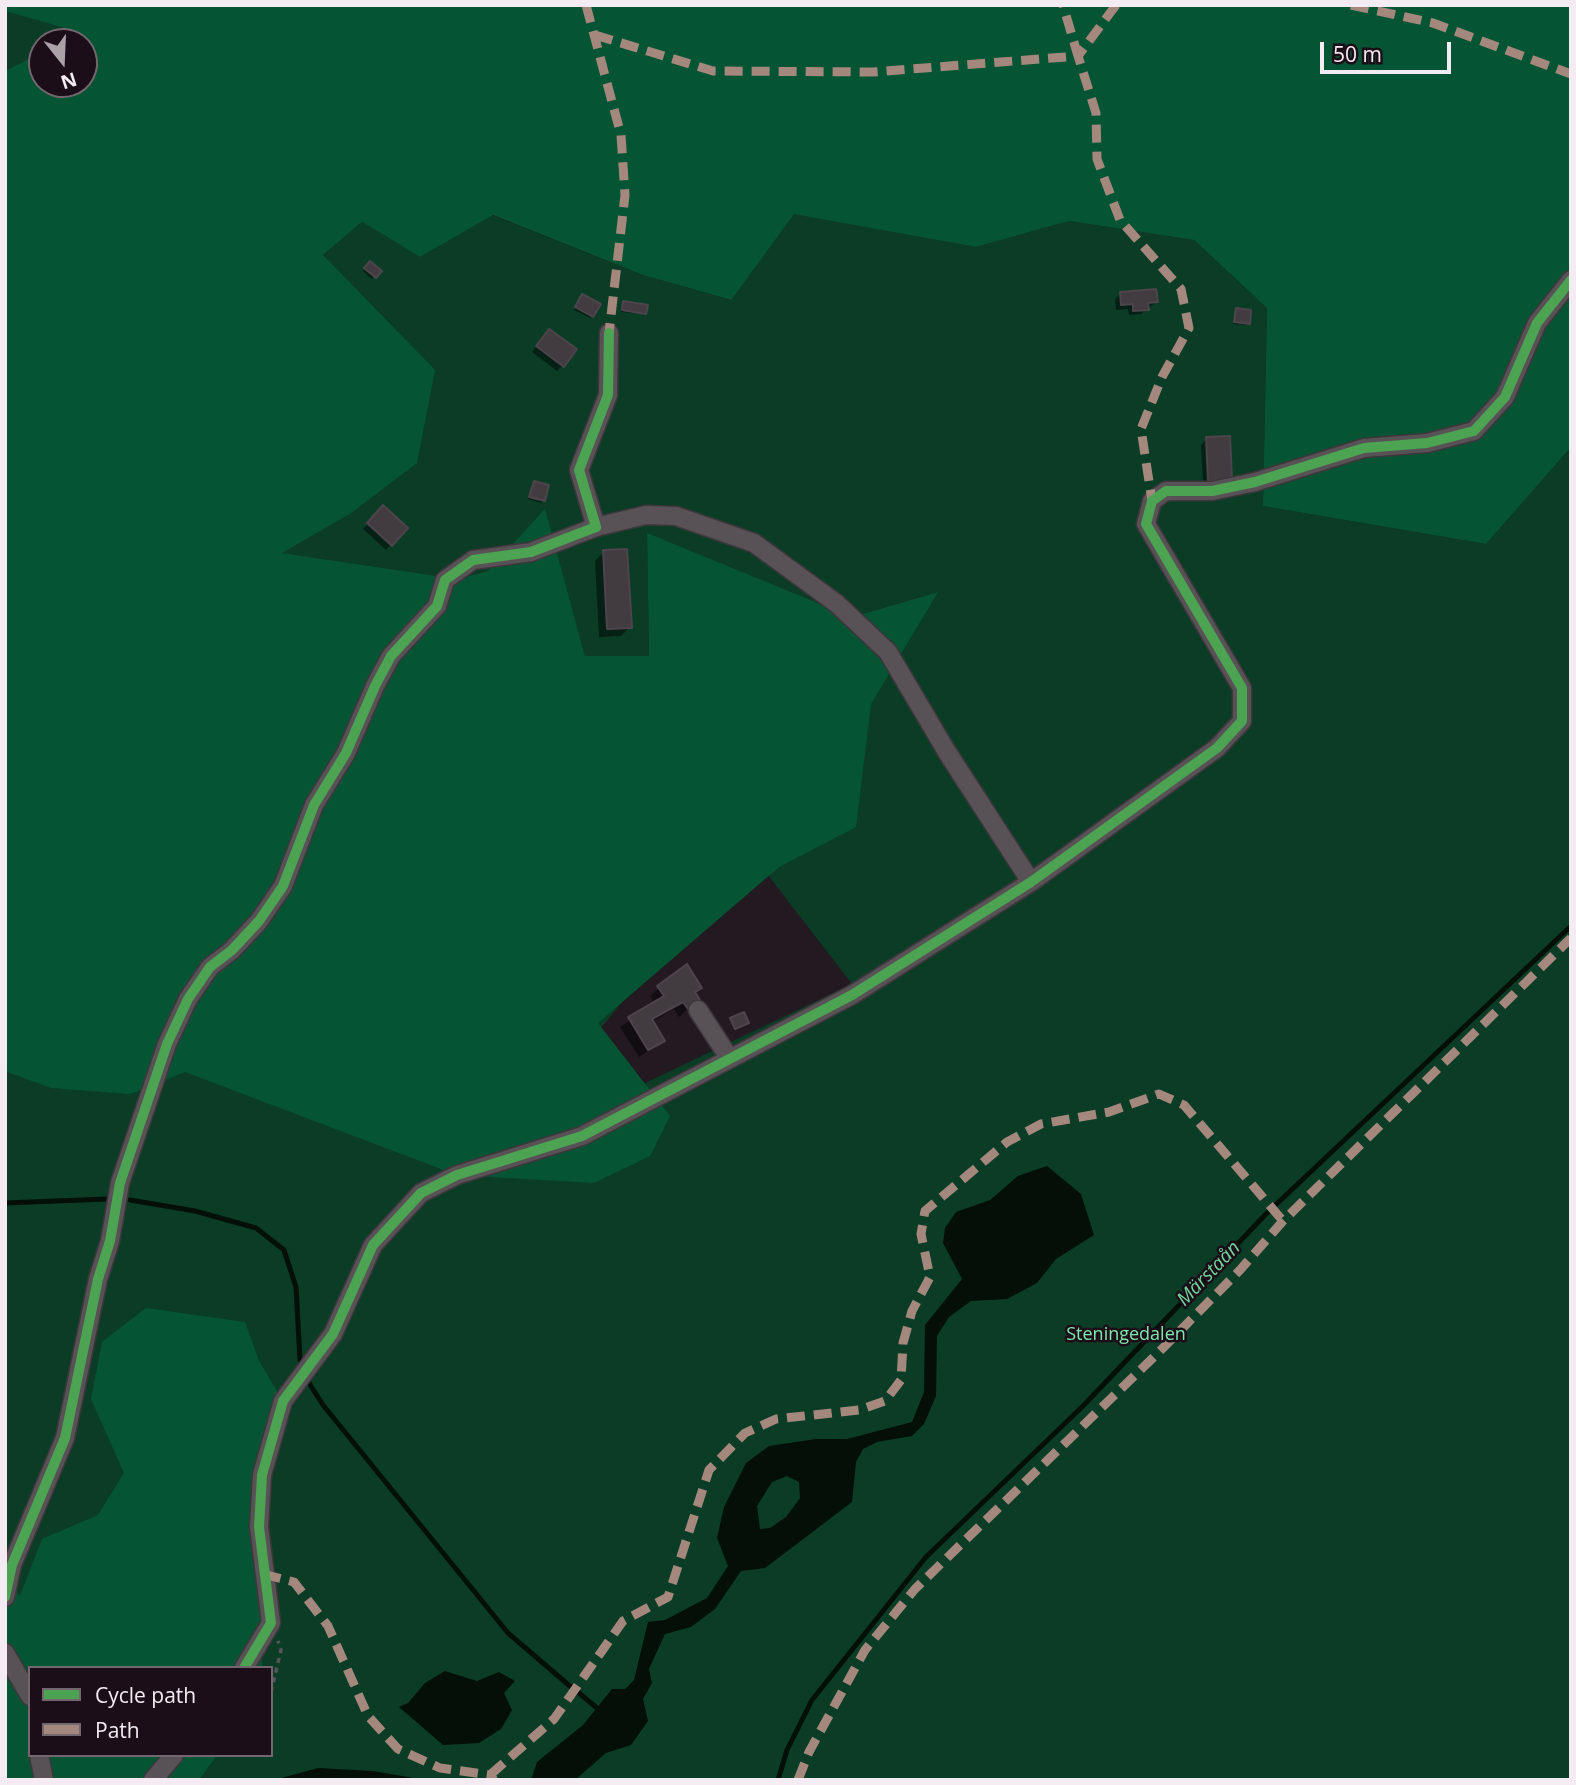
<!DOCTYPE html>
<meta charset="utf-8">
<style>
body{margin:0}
#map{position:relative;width:1576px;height:1785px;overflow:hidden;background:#221a20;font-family:"Open Sans",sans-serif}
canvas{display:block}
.frame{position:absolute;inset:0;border:7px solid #f5ebf2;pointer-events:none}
.legend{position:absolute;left:28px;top:1666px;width:245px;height:91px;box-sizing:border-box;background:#1b0e18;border:2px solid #72666f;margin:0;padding:9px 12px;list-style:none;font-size:21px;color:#f5ebf2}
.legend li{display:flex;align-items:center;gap:14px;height:35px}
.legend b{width:35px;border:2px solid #72666f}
.north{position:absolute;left:28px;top:28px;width:70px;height:70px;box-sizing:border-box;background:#1b0e18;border:2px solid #72666f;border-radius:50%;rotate:162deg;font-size:19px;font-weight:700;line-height:28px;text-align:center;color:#f5ebf2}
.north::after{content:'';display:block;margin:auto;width:24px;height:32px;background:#aba2a8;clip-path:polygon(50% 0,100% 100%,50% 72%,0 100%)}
.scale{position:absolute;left:1320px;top:42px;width:131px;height:32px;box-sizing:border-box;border:4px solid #f5ebf2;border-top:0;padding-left:9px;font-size:21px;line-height:24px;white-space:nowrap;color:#f5ebf2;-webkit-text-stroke:5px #1b0e18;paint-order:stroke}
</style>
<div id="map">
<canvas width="1576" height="1785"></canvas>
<div class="frame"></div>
<ul class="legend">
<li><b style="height:9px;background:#4ca352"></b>Cycle path</li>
<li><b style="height:9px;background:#a5887d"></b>Path</li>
</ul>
<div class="north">N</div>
<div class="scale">50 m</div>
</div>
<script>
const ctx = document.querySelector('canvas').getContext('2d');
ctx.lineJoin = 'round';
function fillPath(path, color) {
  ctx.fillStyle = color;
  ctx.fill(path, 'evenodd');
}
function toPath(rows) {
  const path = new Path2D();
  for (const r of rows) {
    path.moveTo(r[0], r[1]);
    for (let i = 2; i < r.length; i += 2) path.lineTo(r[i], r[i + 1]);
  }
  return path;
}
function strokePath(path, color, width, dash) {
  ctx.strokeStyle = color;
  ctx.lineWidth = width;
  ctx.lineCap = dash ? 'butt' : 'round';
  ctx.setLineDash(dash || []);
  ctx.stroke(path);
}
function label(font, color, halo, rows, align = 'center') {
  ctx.font = font + ' "Open Sans",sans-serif';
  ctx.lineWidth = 5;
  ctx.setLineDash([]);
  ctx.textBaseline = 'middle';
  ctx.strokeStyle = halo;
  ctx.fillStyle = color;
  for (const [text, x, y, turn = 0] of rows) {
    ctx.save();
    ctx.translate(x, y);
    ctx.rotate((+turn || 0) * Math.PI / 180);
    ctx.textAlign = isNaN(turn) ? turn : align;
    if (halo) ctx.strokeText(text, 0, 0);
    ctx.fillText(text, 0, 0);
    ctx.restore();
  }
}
fillPath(toPath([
 [5,11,79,32,60,42,42,42,42,52,5,71],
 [794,213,976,247,1069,221,1194,240,1267,308,1263,506,1486,544,1571,447,1571,1780,5,1780,5,483,472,653,889,674,937,592,852,617,647,534,649,656,585,656,545,510,488,571,458,579,281,553,350,514,416,463,323,255,362,222,420,257,492,215,643,275,730,300],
 [748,849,852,984,639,1086,596,1034],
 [30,1668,271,1668,271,1755,30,1755]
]), '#0b3d26');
fillPath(toPath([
 [5,5,1571,5,1571,447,1486,544,1263,506,1267,308,1194,240,1069,221,976,247,794,214,731,300,643,275,493,215,420,257,362,222,323,255,435,370,417,463,350,514,282,553,458,579,488,571,545,509,585,656,649,656,647,533,852,617,938,592,871,704,856,827,779,867,598,1023,670,1116,650,1156,594,1183,457,1175,185,1072,130,1094,51,1088,5,1071,5,71,42,52,42,84,84,84,84,42,60,42,78,32,5,11],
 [146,1308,245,1322,259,1361,283,1401,262,1475,262,1668,30,1668,30,1755,217,1755,199,1780,5,1780,5,1580,20,1596,42,1539,98,1515,124,1473,91,1399,102,1342]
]), '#055534');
fillPath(toPath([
 [1047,1166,1081,1194,1094,1235,1056,1259,1037,1283,1007,1299,971,1301,949,1317,937,1336,936,1396,924,1424,912,1436,877,1442,863,1449,856,1462,852,1502,765,1568,741,1571,715,1609,691,1627,665,1634,649,1669,652,1683,643,1699,648,1721,631,1745,606,1753,575,1780,531,1780,537,1762,583,1725,612,1689,625,1689,634,1680,648,1622,665,1620,707,1598,728,1566,717,1538,724,1507,746,1463,769,1446,816,1439,847,1439,912,1422,924,1392,925,1325,962,1279,943,1243,945,1228,956,1212,990,1200,1018,1176],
 [787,1476,799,1482,800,1498,786,1517,770,1528,760,1529,757,1506,772,1482],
 [445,1671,477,1681,499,1672,515,1681,504,1693,512,1710,501,1729,479,1743,443,1745,399,1707,408,1703,425,1683],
 [318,1768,373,1771,425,1780,274,1780]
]), '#030f07');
fillPath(toPath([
 [370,264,379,271,372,279,363,271],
 [1121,294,1156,302,1141,314,1129,315,1128,309,1116,310,1115,299],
 [581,298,592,316,590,318,574,310],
 [624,302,644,314,621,312],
 [1237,310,1248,323,1246,325,1233,324],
 [544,336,562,366,557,371,532,352],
 [1207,439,1230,479,1203,485,1201,445],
 [534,483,544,500,541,503,528,499],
 [383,508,406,528,386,550,363,529],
 [604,552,630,627,621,636,599,637,595,561],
 [659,988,700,988,694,993,698,1000,679,1017,674,1009,652,1022,663,1041,639,1057,620,1027,655,1003,650,996]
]), '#0007');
strokePath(toPath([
 [130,1200,195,1211,256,1228,284,1250,296,1287,300,1360],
 [5,1203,107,1199],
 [309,1383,323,1405,508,1633,571,1687],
 [579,1693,597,1708],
 [778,1780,787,1750,812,1700,926,1557,1082,1407,1266,1214,1571,926]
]), '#030f07', 5);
const building = toPath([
 [370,261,382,271,376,278,364,268,370,261],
 [1156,289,1158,302,1148,303,1149,310,1133,311,1133,304,1121,305,1120,292,1156,289],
 [582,294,601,304,593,317,575,307,582,294],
 [623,301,648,305,646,314,622,310,623,301],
 [1236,308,1251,310,1250,324,1234,322,1236,308],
 [549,329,577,349,564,367,536,346,549,329],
 [1230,436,1232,480,1208,481,1206,437,1230,436],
 [534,481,549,485,545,501,529,497,534,481],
 [383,505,408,528,392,546,367,523,383,505],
 [627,549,632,628,607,629,603,550,627,549],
 [687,964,702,988,695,992,700,1000,688,1009,683,1002,652,1019,665,1041,648,1050,628,1017,664,996,657,986,687,964],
 [744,1012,749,1023,735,1029,730,1018,744,1012]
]);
fillPath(building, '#423b40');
strokePath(building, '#4d454b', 2);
const minor = toPath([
 [596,527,646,515,676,516,754,543,836,603,888,652,947,752,1031,882],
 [698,1010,730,1059],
 [5,1597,12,1565,65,1438,98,1279,110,1241,120,1183,167,1044,188,999,210,967,232,950,259,921,283,886,314,805,346,753,375,686,391,656,437,606,445,580,473,560,531,552,596,527,579,470,608,395,609,333],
 [5,1653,30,1696],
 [244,1668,271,1623,259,1527,262,1475,283,1401,333,1334,373,1245,421,1193,457,1175,582,1136,852,995,1031,882,1217,748,1242,721,1242,688,1146,524,1152,501,1166,491,1212,491,1255,482,1364,448,1427,443,1474,431,1505,397,1537,323,1571,280],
 [39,1755,44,1780],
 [153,1780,174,1755]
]);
strokePath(minor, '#3d373b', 21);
strokePath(toPath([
 [271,1692,281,1650,278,1641]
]), '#595458', 3.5, [5, 5]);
strokePath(minor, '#585257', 18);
strokePath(toPath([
 [586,5,621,135,625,195,609,333],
 [1116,5,1078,56,1096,113,1097,159,1120,220,1181,289,1189,328,1162,377,1141,429,1152,501],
 [1351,5,1433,23,1571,74],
 [595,35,713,71,873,72,1078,56,1063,5],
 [263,1574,294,1582,328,1626,368,1716,398,1749,440,1768,490,1775,494,1780],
 [490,1775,554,1719,623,1621,668,1597,709,1470,745,1433,776,1419,859,1410,885,1401,901,1380,903,1343,912,1311,930,1277,921,1234,925,1211,1007,1142,1041,1124,1109,1112,1159,1094,1184,1105,1283,1221],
 [798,1780,809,1752,865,1650,915,1589,1163,1348,1240,1270,1283,1221,1571,938]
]), '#a5887d', 9, [18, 9]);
strokePath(toPath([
 [5,1597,12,1565,65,1438,98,1279,110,1241,120,1183,167,1044,188,999,210,967,232,950,259,921,283,886,314,805,346,753,375,686,391,656,437,606,445,580,473,560,531,552,596,527,579,470,608,395,609,333],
 [244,1668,271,1623,259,1527,262,1475,283,1401,333,1334,373,1245,421,1193,457,1175,582,1136,852,995,1031,882,1217,748,1242,721,1242,688,1146,524,1152,501,1166,491,1212,491,1255,482,1364,448,1427,443,1474,431,1505,397,1537,323,1571,280]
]), '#4ca352', 10);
label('18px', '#7fe9ad', '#1b0e18', [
 ["Steningedalen",1126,1335]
]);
label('italic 19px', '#6ed89d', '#1b0e18', [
 ["Märstaån",1209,1274,-46]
]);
</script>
